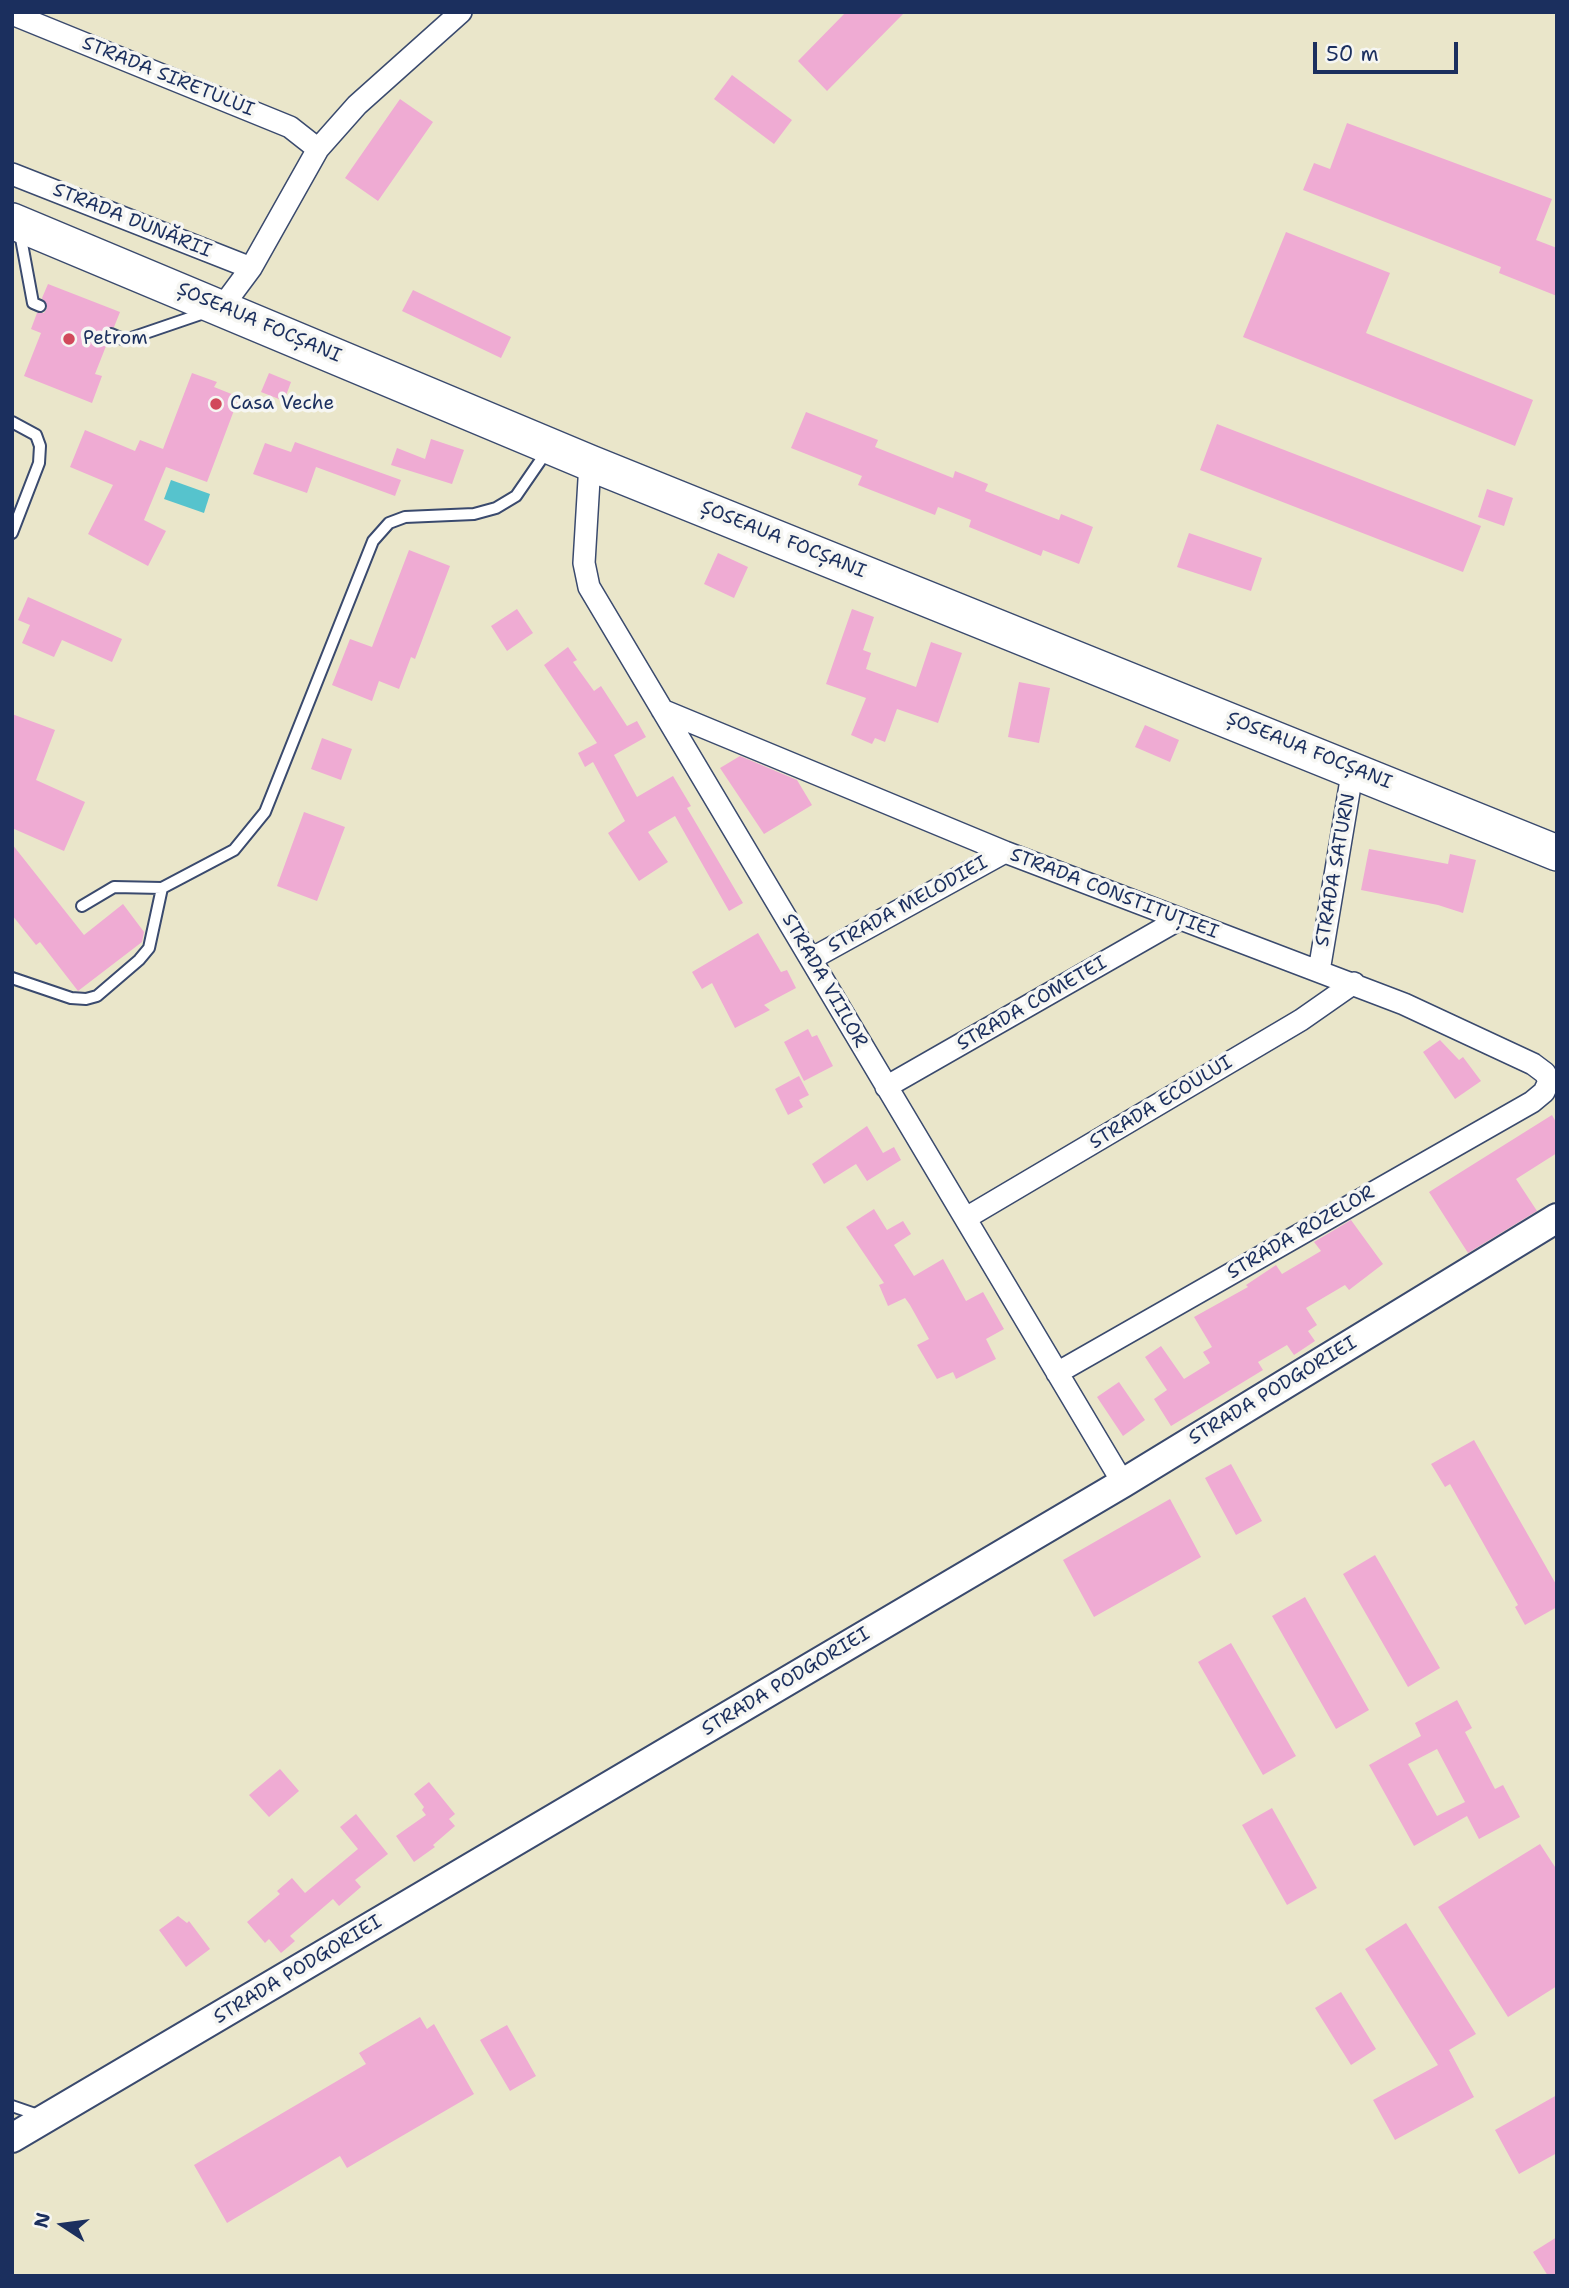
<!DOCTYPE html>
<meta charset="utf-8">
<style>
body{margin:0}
#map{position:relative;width:1569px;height:2288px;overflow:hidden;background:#eae6ca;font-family:"Shantell Sans",sans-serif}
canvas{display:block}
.frame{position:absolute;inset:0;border:14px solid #1b2f5e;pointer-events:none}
.north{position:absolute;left:28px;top:2190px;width:70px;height:70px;-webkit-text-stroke:5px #f6f6f2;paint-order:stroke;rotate:283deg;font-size:19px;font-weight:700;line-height:28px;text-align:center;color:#1b2f5e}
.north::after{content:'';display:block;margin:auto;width:24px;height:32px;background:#1b2f5e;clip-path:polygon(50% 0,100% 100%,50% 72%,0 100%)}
.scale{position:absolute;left:1313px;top:42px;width:145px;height:32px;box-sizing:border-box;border:4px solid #1b2f5e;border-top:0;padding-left:9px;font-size:21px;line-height:24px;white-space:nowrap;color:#1b2f5e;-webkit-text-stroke:5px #f6f6f2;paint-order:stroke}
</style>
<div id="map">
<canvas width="1569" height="2288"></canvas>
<div class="frame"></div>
<div class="north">N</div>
<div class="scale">50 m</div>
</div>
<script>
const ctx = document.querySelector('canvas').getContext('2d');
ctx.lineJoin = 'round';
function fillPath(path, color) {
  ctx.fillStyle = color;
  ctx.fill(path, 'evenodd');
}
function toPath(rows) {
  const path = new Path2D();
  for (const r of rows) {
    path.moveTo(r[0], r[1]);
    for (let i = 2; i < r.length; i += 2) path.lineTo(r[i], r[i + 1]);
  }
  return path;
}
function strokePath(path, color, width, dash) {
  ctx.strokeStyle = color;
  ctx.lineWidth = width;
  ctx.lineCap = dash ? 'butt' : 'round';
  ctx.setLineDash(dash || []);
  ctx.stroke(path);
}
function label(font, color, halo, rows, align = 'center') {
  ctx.font = font + ' "Shantell Sans",sans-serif';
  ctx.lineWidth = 7;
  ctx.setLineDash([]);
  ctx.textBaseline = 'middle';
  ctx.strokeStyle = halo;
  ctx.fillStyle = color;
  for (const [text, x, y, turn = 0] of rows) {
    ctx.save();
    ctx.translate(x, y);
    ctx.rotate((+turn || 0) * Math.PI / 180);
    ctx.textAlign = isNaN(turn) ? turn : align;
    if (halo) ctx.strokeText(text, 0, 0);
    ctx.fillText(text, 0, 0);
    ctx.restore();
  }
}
fillPath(toPath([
 [171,480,210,494,204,513,164,499]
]), '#56c3cd');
fillPath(toPath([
 [846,12,905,12,827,91,798,61],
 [732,75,792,120,774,144,714,99],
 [400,99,433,122,378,201,345,178],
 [1347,123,1552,199,1536,240,1557,248,1557,296,1499,273,1501,267,1303,190,1314,163,1330,169],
 [1286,232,1390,273,1366,333,1533,400,1515,446,1243,337],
 [48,284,120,312,114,327,104,332,108,341,95,374,102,376,92,403,24,376,41,333,31,329,37,313,44,313,47,308,42,298],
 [413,290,511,337,501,358,402,311],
 [192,373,217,382,214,387,239,397,207,482,166,467,144,520,166,531,148,566,88,534,113,485,70,467,85,430,135,451,140,440,163,449],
 [269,373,291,382,284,401,261,392],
 [806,412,878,440,875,447,953,478,955,471,988,484,985,491,1059,520,1061,514,1093,527,1079,564,1043,550,1041,556,969,527,971,520,938,507,935,515,858,485,862,476,791,448],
 [1217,424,1481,526,1463,572,1200,470],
 [431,439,464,450,452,484,391,465,397,448,425,459],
 [295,442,401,480,395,496,316,467,307,493,253,474,265,443,291,452],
 [1487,489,1513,498,1504,526,1478,517],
 [1189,533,1262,558,1251,591,1177,567],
 [409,550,450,566,415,659,411,657,399,689,379,681,372,701,332,685,350,639,372,647],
 [718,553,748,567,734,598,704,584],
 [28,597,122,639,112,662,62,640,54,657,22,643,30,625,18,620],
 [517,609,533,633,507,651,491,626],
 [852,609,874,617,863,650,871,653,866,669,916,687,931,642,962,653,938,723,897,709,885,742,875,738,872,744,851,735,866,698,826,684],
 [568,647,577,660,573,662,594,691,601,686,627,726,637,721,646,737,614,755,637,797,673,776,691,806,687,808,743,903,729,911,675,816,648,832,668,862,639,881,608,833,625,821,593,762,585,767,578,753,597,743,544,665],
 [1019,682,1050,688,1039,743,1008,737],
 [12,714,55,730,36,780,85,802,64,851,12,828],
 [1145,725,1179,740,1170,762,1135,747],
 [322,738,352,749,341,780,311,769],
 [740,756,797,780,812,805,764,834,720,768],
 [304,812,345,827,317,901,277,886],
 [12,844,84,935,123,904,144,932,142,942,78,991,40,942,36,945,12,915],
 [1369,849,1448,864,1450,854,1476,860,1463,913,1438,905,1361,890],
 [758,933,781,972,787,970,796,988,764,1005,770,1010,735,1028,712,983,702,989,692,972],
 [808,1029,812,1037,817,1035,833,1066,804,1081,784,1042],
 [1440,1040,1459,1060,1463,1057,1481,1081,1455,1099,1423,1052],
 [799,1076,809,1095,799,1100,803,1107,788,1115,775,1089],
 [1552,1115,1557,1124,1557,1153,1516,1179,1537,1211,1468,1253,1429,1192],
 [867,1126,883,1153,894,1147,901,1160,867,1181,856,1164,824,1184,812,1164],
 [874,1209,887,1230,903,1221,911,1234,894,1245,914,1276,943,1259,966,1301,983,1292,1004,1329,986,1339,996,1359,956,1379,953,1372,937,1379,917,1345,929,1339,910,1305,905,1298,888,1306,879,1285,884,1283,846,1227],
 [1351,1220,1383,1264,1349,1290,1345,1285,1306,1308,1317,1325,1308,1331,1315,1341,1294,1355,1287,1345,1258,1362,1263,1370,1171,1426,1154,1399,1167,1390,1145,1357,1161,1346,1184,1379,1210,1363,1203,1352,1212,1347,1194,1317,1248,1287,1246,1285,1276,1265,1282,1274,1321,1251,1314,1242],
 [1119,1382,1145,1420,1123,1436,1097,1397],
 [1474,1440,1557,1586,1557,1607,1525,1625,1515,1607,1518,1605,1450,1484,1445,1487,1431,1464],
 [1231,1464,1262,1521,1236,1535,1205,1478],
 [1170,1499,1201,1557,1094,1617,1063,1560],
 [1375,1555,1440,1668,1408,1687,1343,1574],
 [1305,1597,1369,1710,1336,1729,1272,1616],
 [1231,1643,1296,1756,1263,1775,1198,1662],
 [1457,1700,1472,1728,1465,1732,1495,1789,1503,1785,1520,1817,1479,1839,1467,1816,1414,1846,1369,1765,1421,1736,1415,1723],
 [1437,1749,1465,1802,1437,1816,1408,1764],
 [280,1769,299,1791,269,1817,249,1795],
 [429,1782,455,1814,449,1819,455,1826,433,1845,435,1847,414,1862,396,1836,426,1815,422,1810,424,1807,414,1794],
 [1272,1808,1317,1888,1287,1905,1242,1825],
 [356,1814,388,1854,355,1880,361,1887,339,1906,333,1899,290,1936,295,1941,281,1953,269,1939,265,1943,247,1922,280,1894,277,1891,292,1878,305,1893,358,1849,340,1827],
 [1540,1844,1557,1870,1557,1986,1508,2017,1438,1907],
 [178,1916,187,1923,189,1921,210,1949,186,1967,159,1930],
 [1406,1923,1476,2034,1449,2050,1474,2097,1395,2140,1373,2100,1438,2065,1365,1949],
 [1341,1992,1376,2049,1351,2065,1315,2008],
 [420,2017,427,2029,434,2024,474,2094,347,2168,340,2156,227,2223,194,2165,366,2064,359,2053],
 [507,2025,536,2076,510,2091,480,2040],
 [1557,2095,1557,2153,1519,2174,1495,2130],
 [1557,2237,1557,2276,1548,2276,1533,2252]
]), '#efabd3');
const service = toPath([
 [20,233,33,303,40,306],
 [111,334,125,340,207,312],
 [12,422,36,435,40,446,39,463,12,533],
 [82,906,114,887,162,888],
 [12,978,71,998,86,999,97,996,139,960,149,948,162,888,234,850,265,812,373,541,389,523,405,517,474,514,496,508,516,496,547,451],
 [12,2106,41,2116]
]);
const minor = toPath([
 [12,14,290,127,318,149],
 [12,174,251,268],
 [222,307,251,268,318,149,357,105,461,12],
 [590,463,584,563,589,587,1123,1483],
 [662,710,1005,852,1404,1004,1533,1064,1545,1073,1549,1081,1544,1092,1532,1102,1057,1373],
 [811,959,1005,852],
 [1319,971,1353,768],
 [886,1087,1178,920],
 [966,1218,1301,1020,1354,983]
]);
const tertiary = toPath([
 [12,2138,1123,1483,1557,1218]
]);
const primary = toPath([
 [12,221,590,463,1557,853]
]);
strokePath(service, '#3a4a6e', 14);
strokePath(minor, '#3a4a6e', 24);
strokePath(tertiary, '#3a4a6e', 32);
strokePath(primary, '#3a4a6e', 38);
strokePath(service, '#fff', 10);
strokePath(minor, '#fff', 21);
strokePath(tertiary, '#fff', 28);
strokePath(primary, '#fff', 35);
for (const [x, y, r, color] of [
 [69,339,7,"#d1495b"],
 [216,404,7,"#d1495b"]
]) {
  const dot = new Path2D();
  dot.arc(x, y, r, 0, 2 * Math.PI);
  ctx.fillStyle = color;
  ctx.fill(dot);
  strokePath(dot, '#f6f6f2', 2.5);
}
label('19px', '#1b2f5e', '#f6f6f2', [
 ["STRADA SIRETULUI",168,77,22],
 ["STRADA DUNĂRII",132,221,22],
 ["ȘOSEAUA FOCȘANI",259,323,23],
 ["ȘOSEAUA FOCȘANI",783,540,22],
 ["ȘOSEAUA FOCȘANI",1309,751,22],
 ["STRADA SATURN",1336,870,-80],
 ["STRADA CONSTITUȚIEI",1114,894,21],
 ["STRADA MELODIEI",908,905,-29],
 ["STRADA VIILOR",824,981,60],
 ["STRADA COMETEI",1032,1004,-30],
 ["STRADA ECOULUI",1161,1103,-31],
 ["STRADA ROZELOR",1301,1233,-30],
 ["STRADA PODGORIEI",1273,1391,-31],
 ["STRADA PODGORIEI",786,1682,-31],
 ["STRADA PODGORIEI",298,1970,-31]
]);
label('19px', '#1b2f5e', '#f6f6f2', [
 ["Petrom",83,339],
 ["Casa Veche",230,404]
], 'left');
</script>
